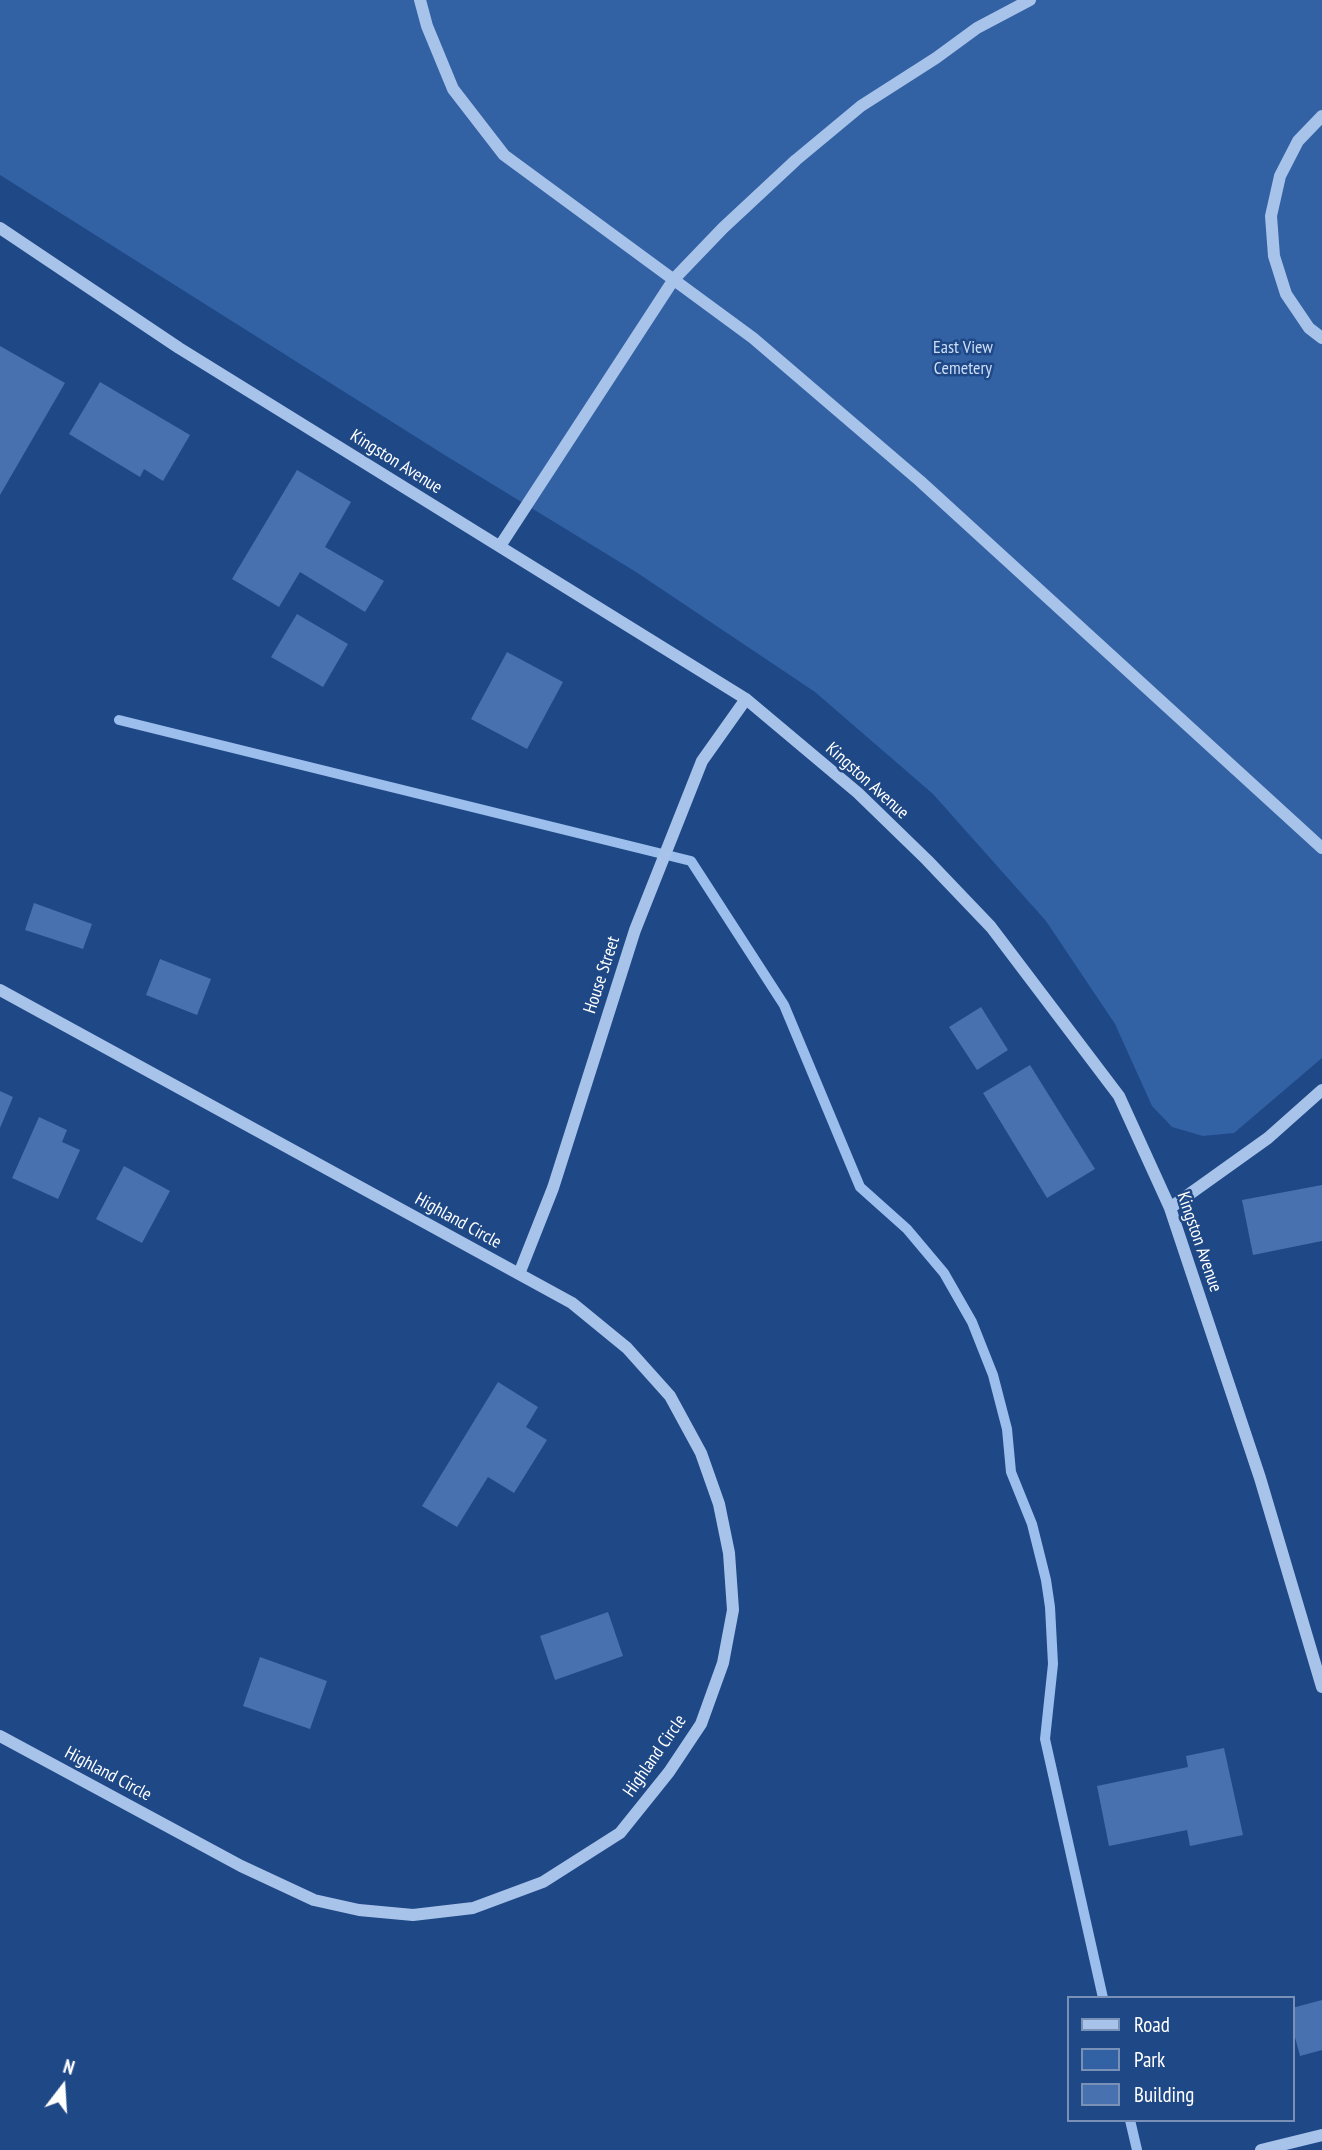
<!DOCTYPE html>
<style>
body{margin:0}
#map{position:relative;width:1322px;height:2150px;overflow:hidden;background:#1f4886;font-family:"PT Sans Narrow",sans-serif}
canvas{display:block}
.legend{position:absolute;left:1067px;top:1996px;width:228px;height:126px;box-sizing:border-box;background:#1f4886;border:2px solid #7991b6;margin:0;padding:9px 12px;list-style:none;font-size:21px;color:#fff}
.legend li{display:flex;align-items:center;gap:14px;height:35px}
.legend b{width:35px;border:2px solid #7991b6}
.north{position:absolute;left:28px;top:2052px;width:70px;height:70px;-webkit-text-stroke:5px #1f4886;paint-order:stroke;rotate:17deg;font-size:19px;font-weight:700;line-height:28px;text-align:center;color:#fff}
.north::after{content:'';display:block;margin:auto;width:24px;height:32px;background:#fff;clip-path:polygon(50% 0,100% 100%,50% 72%,0 100%)}
</style>
<div id="map">
<canvas width="1322" height="2150"></canvas>
<ul class="legend">
<li><b style="height:9px;background:#a8c3ea"></b>Road</li>
<li><b style="height:19px;background:#3261a4"></b>Park</li>
<li><b style="height:19px;background:#4771af"></b>Building</li>
</ul>
<div class="north">N</div>
</div>
<script>
const ctx = document.querySelector('canvas').getContext('2d');
ctx.lineJoin = 'round';
function fillPath(path, color) {
  ctx.fillStyle = color;
  ctx.fill(path, 'evenodd');
}
function toPath(rows) {
  const path = new Path2D();
  for (const r of rows) {
    path.moveTo(r[0], r[1]);
    for (let i = 2; i < r.length; i += 2) path.lineTo(r[i], r[i + 1]);
  }
  return path;
}
function strokePath(path, color, width, dash) {
  ctx.strokeStyle = color;
  ctx.lineWidth = width;
  ctx.lineCap = dash ? 'butt' : 'round';
  ctx.setLineDash(dash || []);
  ctx.stroke(path);
}
function label(font, color, halo, rows, align = 'center') {
  ctx.font = font + ' "PT Sans Narrow",sans-serif';
  ctx.lineWidth = 5;
  ctx.setLineDash([]);
  ctx.textBaseline = 'middle';
  ctx.strokeStyle = halo;
  ctx.fillStyle = color;
  for (const [text, x, y, turn = 0] of rows) {
    ctx.save();
    ctx.translate(x, y);
    ctx.rotate((+turn || 0) * Math.PI / 180);
    ctx.textAlign = isNaN(turn) ? turn : align;
    if (halo) ctx.strokeText(text, 0, 0);
    ctx.fillText(text, 0, 0);
    ctx.restore();
  }
}
fillPath(toPath([
 [0,0,1322,0,1322,1058,1234,1133,1203,1136,1172,1127,1152,1106,1115,1024,1046,921,933,794,815,692,636,572,443,454,0,175]
]), '#3261a4');
strokePath(toPath([
 [119,720,691,861,784,1005,860,1187,907,1229,944,1273,972,1322,993,1375,1007,1429,1011,1472,1032,1524,1046,1580,1050,1607,1053,1664,1045,1739,1103,1998],
 [1130,2120,1137,2150]
]), '#9bbeec', 10);
fillPath(toPath([
 [0,346,65,383,0,495],
 [100,382,190,435,163,481,144,469,140,477,69,434],
 [297,470,351,502,325,547,384,581,365,612,300,572,279,607,232,579],
 [297,614,348,644,323,687,271,657],
 [507,652,563,682,527,749,471,719],
 [34,903,92,924,83,949,25,930],
 [160,959,211,979,197,1015,146,995],
 [981,1007,1008,1050,977,1070,949,1027],
 [1030,1065,1095,1169,1047,1198,983,1093],
 [0,1091,13,1097,0,1128],
 [39,1117,67,1130,62,1142,80,1150,58,1199,12,1178],
 [124,1166,170,1191,142,1243,96,1219],
 [1322,1185,1322,1241,1253,1255,1242,1200],
 [498,1382,538,1407,526,1427,547,1440,514,1493,488,1477,457,1527,422,1506],
 [608,1612,623,1656,555,1680,540,1636],
 [260,1657,327,1681,310,1729,243,1706],
 [1224,1748,1243,1835,1190,1846,1187,1830,1109,1846,1097,1786,1188,1767,1186,1756],
 [1322,2000,1322,2050,1300,2056,1292,2026,1292,2008]
]), '#4771af');
strokePath(toPath([
 [420,0,427,26,453,89,504,155,753,338,920,481,1322,848],
 [1322,116,1298,141,1280,176,1271,216,1274,256,1286,294,1309,328,1322,338],
 [0,228,179,348,746,699,858,793,927,860,991,927,1119,1096,1170,1208,1260,1478,1322,1687],
 [500,546,674,279,723,228,796,160,861,106,936,58,977,28,1030,0],
 [0,990,572,1303,627,1348,670,1396,701,1453,719,1504,729,1553,733,1610,723,1663,701,1724,669,1772,620,1833,543,1882,473,1908,413,1915,359,1910,314,1900,241,1866,0,1736],
 [1170,1208,1268,1138,1322,1090],
 [519,1274,553,1188,635,930,702,761,746,699],
 [1261,2150,1322,2135]
]), '#a8c3ea', 12);
label('18px', '#ccdef8', '#1f4886', [
 ["East View",963,348],
 ["Cemetery",963,369]
]);
label('18px', '#fff', '#1f4886', [
 ["Kingston Avenue",396,462,32],
 ["Kingston Avenue",867,781,42],
 ["House Street",602,975,-72],
 ["Highland Circle",458,1221,29],
 ["Kingston Avenue",1199,1242,71],
 ["Highland Circle",655,1756,-55],
 ["Highland Circle",108,1774,28]
]);
</script>
